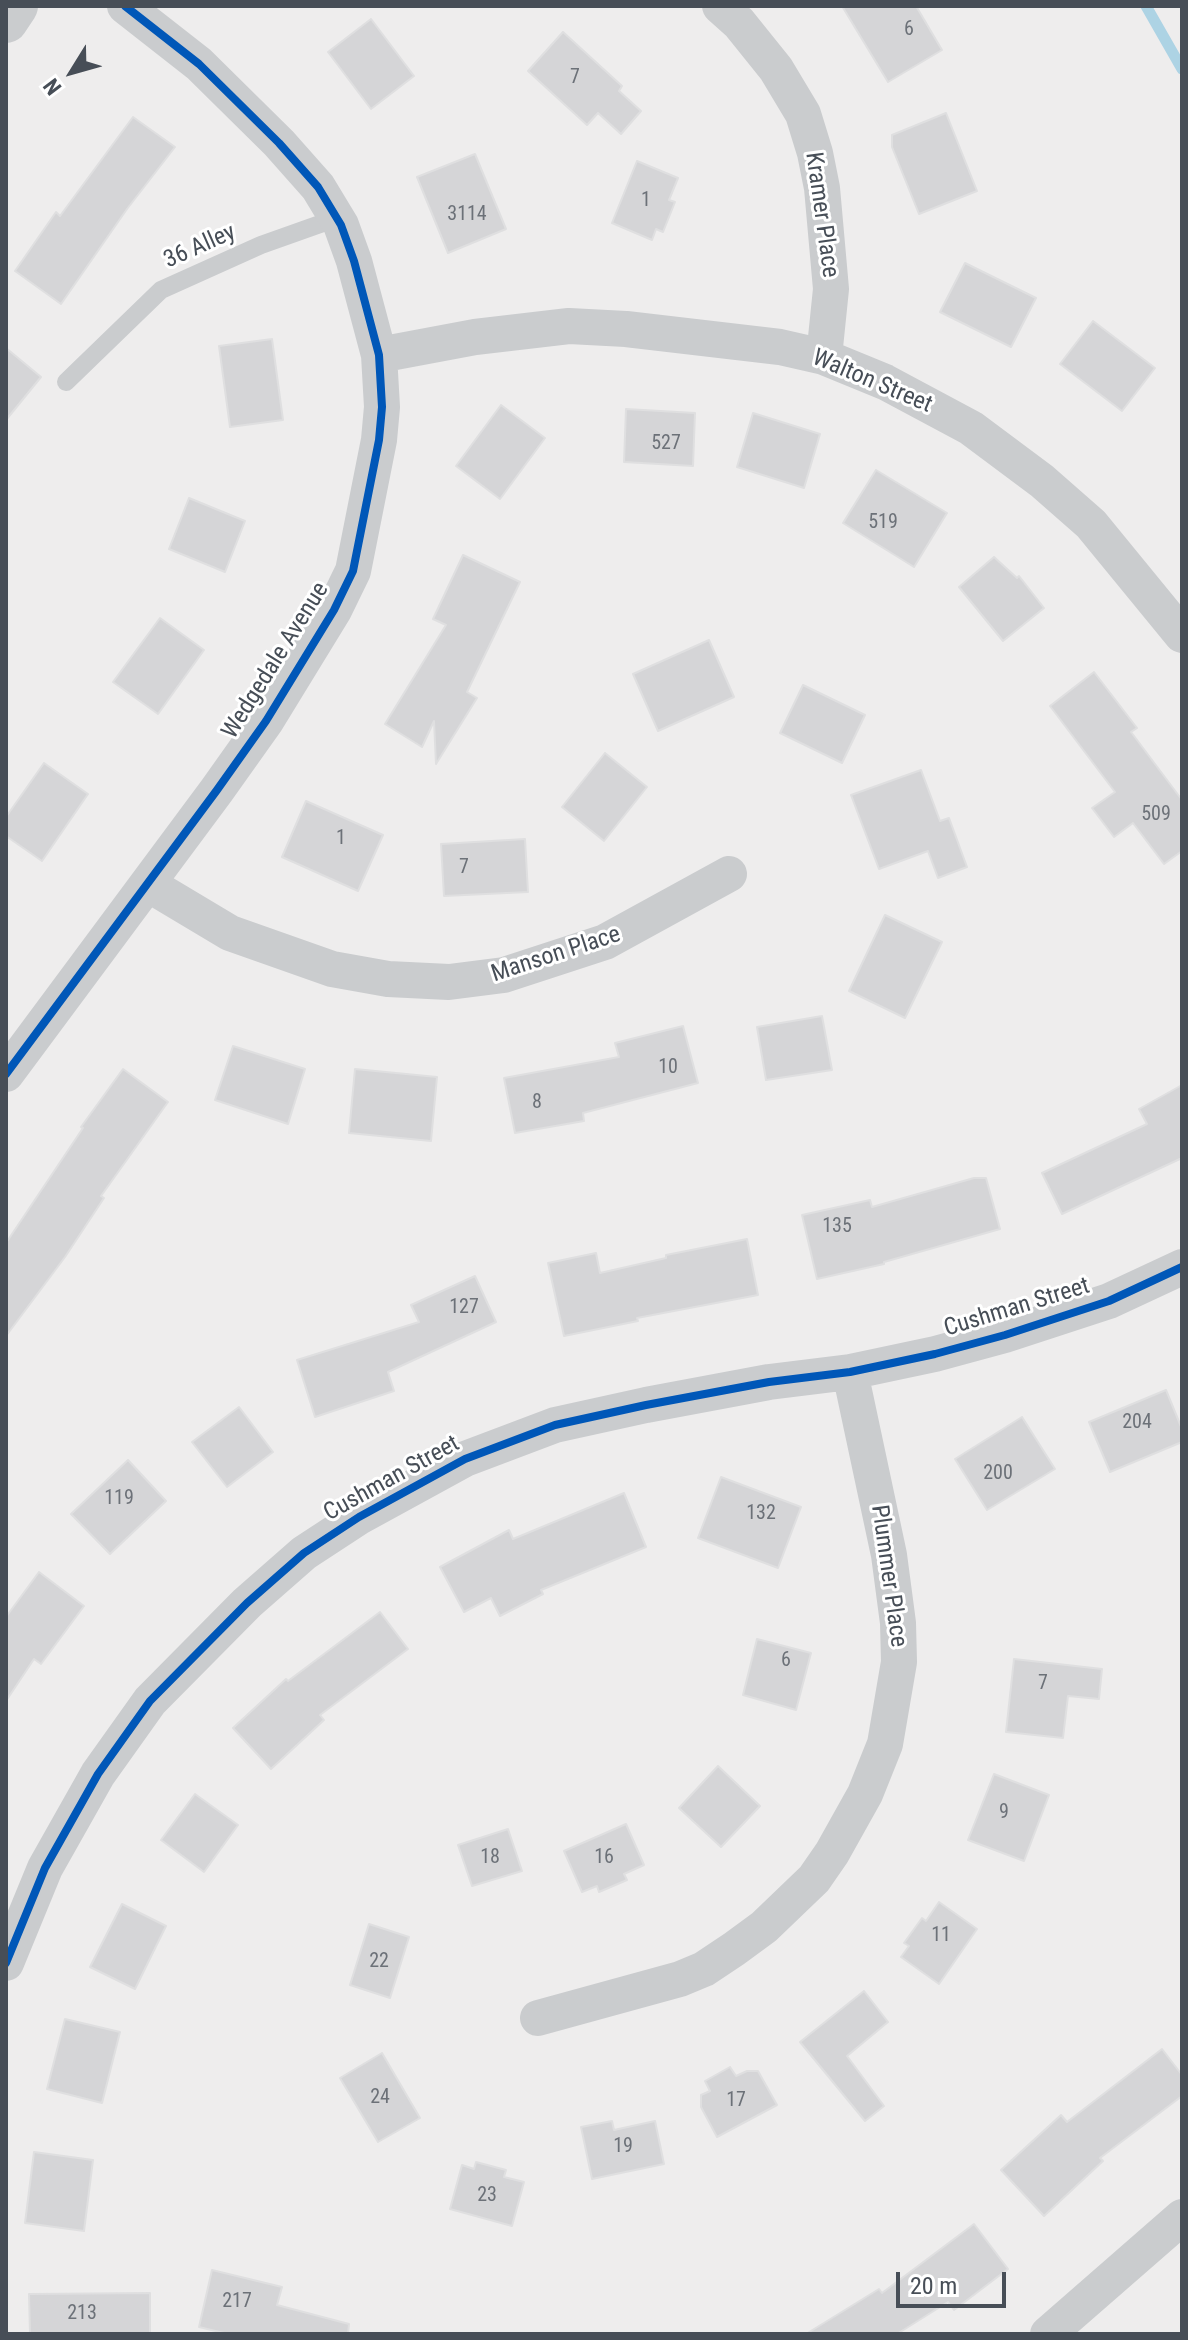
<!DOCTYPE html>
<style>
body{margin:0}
#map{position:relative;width:1188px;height:2340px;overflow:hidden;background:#eeeded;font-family:"Roboto Condensed",sans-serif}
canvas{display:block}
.frame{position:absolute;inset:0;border:8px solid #474e57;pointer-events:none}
.north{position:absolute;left:32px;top:32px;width:80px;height:80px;-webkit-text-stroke:6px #fff;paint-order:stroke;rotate:233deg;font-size:22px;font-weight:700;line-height:32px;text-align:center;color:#474e57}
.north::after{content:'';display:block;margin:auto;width:28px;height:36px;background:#474e57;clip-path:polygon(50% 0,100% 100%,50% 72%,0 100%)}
.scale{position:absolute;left:896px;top:2272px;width:110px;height:36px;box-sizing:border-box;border:4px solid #474e57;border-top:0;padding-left:10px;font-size:24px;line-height:28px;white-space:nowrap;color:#474e57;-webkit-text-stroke:6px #fff;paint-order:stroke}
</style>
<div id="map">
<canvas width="1188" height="2340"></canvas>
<div class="frame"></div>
<div class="north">N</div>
<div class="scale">20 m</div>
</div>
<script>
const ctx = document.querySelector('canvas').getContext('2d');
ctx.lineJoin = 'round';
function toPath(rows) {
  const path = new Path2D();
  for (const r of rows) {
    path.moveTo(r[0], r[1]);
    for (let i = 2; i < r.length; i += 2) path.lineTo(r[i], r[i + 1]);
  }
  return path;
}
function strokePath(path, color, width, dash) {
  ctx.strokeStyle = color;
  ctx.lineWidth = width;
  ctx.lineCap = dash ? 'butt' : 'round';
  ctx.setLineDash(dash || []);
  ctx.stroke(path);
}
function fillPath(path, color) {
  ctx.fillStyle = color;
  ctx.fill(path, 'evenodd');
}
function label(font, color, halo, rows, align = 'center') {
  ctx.font = font + ' "Roboto Condensed",sans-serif';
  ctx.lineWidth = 6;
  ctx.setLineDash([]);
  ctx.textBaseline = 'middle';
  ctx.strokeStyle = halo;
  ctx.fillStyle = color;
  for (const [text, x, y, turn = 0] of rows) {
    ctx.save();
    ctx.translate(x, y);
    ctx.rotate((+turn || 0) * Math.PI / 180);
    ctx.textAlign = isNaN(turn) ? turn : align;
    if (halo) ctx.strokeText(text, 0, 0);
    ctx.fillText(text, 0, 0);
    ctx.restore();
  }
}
strokePath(toPath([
 [1146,6,1182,69]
]), '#add3e4', 11);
const building = toPath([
 [842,6,916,6,942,50,888,82,842,6],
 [371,19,414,76,371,109,328,52,371,19],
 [563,32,622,86,619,91,641,111,621,134,598,113,587,125,528,71,563,32],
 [946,113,977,191,919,214,892,147,892,135,946,113],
 [133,117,175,147,127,209,61,304,15,271,56,212,60,216,133,117],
 [475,154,506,229,448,253,417,177,475,154],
 [637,161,678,178,669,200,675,202,663,232,656,229,652,240,612,223,637,161],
 [965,263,1036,298,1011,347,940,312,965,263],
 [1093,321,1155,368,1122,411,1060,364,1093,321],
 [272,339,283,420,230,427,219,346,272,339],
 [6,348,41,377,6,420,6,348],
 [501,405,545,438,500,499,456,466,501,405],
 [626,409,695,413,693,466,624,462,626,409],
 [753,413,820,434,804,488,737,467,753,413],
 [876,470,947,513,914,567,843,523,876,470],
 [189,498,245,521,225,572,169,549,189,498],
 [463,555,520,582,467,692,477,698,436,764,434,721,422,747,385,724,446,625,433,619,463,555],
 [994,557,1017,578,1019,576,1044,608,1003,641,959,587,994,557],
 [160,618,204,650,158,714,113,682,160,618],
 [709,640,734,697,658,731,633,674,709,640],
 [1094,672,1137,728,1131,732,1182,800,1182,851,1164,864,1133,823,1114,837,1092,808,1115,792,1050,706,1094,672],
 [803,685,865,715,842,763,780,733,803,685],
 [605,753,647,787,604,841,562,807,605,753],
 [44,763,88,794,42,861,6,836,6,817,44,763],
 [921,770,940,821,949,818,967,867,938,878,928,851,879,869,851,795,921,770],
 [306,801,383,835,358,891,282,857,306,801],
 [525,839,528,892,444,896,441,844,525,839],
 [885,915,942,942,905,1018,849,991,885,915],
 [822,1016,832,1070,766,1080,757,1027,822,1016],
 [683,1026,698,1083,583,1113,584,1121,515,1133,504,1078,619,1057,615,1043,683,1026],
 [233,1046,305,1069,288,1124,215,1100,233,1046],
 [123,1069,168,1102,101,1196,104,1198,65,1257,6,1336,6,1243,83,1128,81,1127,123,1069],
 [355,1069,437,1077,431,1141,349,1133,355,1069],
 [1182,1085,1182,1158,1062,1214,1042,1173,1147,1124,1139,1109,1182,1085],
 [974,1178,986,1178,1000,1229,884,1262,884,1264,817,1279,802,1215,870,1200,872,1207,974,1178],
 [747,1239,758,1295,637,1318,638,1321,564,1336,548,1263,596,1253,600,1273,666,1258,666,1255,747,1239],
 [475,1276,496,1322,388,1372,394,1391,315,1417,297,1360,419,1322,411,1305,475,1276],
 [1166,1390,1182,1429,1182,1442,1110,1472,1089,1422,1166,1390],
 [239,1407,273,1452,227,1487,192,1442,239,1407],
 [1022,1417,1055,1469,987,1510,955,1459,1022,1417],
 [128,1460,166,1501,110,1554,71,1514,128,1460],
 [721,1477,801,1507,778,1568,698,1538,721,1477],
 [624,1493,646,1547,541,1590,543,1594,500,1616,491,1598,464,1612,440,1567,509,1530,513,1539,624,1493],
 [39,1572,84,1606,41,1664,34,1659,6,1701,6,1617,39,1572],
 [380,1612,408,1649,320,1715,324,1720,271,1769,233,1728,286,1679,288,1681,380,1612],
 [757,1639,811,1653,796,1710,743,1695,757,1639],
 [1014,1659,1102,1669,1099,1699,1068,1696,1063,1738,1006,1732,1014,1659],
 [718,1766,760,1806,721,1847,679,1808,718,1766],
 [994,1774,1049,1795,1024,1861,968,1840,994,1774],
 [195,1794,238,1825,204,1872,161,1840,195,1794],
 [626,1824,644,1865,624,1874,627,1880,599,1892,597,1886,582,1892,564,1851,626,1824],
 [508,1829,522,1871,472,1886,458,1845,508,1829],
 [939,1902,977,1929,939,1984,901,1957,909,1946,904,1943,922,1918,926,1921,939,1902],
 [122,1904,166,1926,135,1989,90,1967,122,1904],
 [369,1924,409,1937,390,1998,350,1985,369,1924],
 [864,1991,888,2022,847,2056,884,2106,865,2121,800,2042,864,1991],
 [65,2019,120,2032,102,2103,47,2089,65,2019],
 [1162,2049,1182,2075,1182,2096,1100,2158,1103,2161,1044,2216,1001,2170,1061,2115,1067,2122,1162,2049],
 [382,2053,420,2118,378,2142,340,2078,382,2053],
 [730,2067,736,2076,747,2071,758,2071,777,2105,717,2137,701,2107,701,2095,710,2091,705,2081,730,2067],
 [612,2121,614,2130,655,2121,664,2164,592,2179,581,2127,612,2121],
 [34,2152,93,2160,84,2231,25,2223,34,2152],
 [476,2162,506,2170,504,2177,524,2182,512,2226,450,2209,462,2165,474,2169,476,2162],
 [974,2224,1008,2269,954,2310,948,2302,897,2334,806,2334,879,2289,882,2293,974,2224],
 [212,2270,282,2287,277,2305,349,2324,348,2334,228,2334,199,2327,212,2270],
 [150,2293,150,2334,30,2334,29,2294,150,2293]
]);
fillPath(building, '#d5d5d7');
strokePath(building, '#dfdfe0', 2);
strokePath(toPath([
 [66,382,161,290,261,245,337,218]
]), '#caccce', 18);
strokePath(toPath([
 [720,6,739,23,776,69,803,114,815,153,822,188,831,289,824,357],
 [379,355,475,337,569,326,626,329,780,347,824,357,885,382,971,428,1042,481,1091,524,1182,635],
 [148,884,230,933,332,969,388,979,449,982,504,975,605,942,729,874],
 [6,1074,217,790,266,721,334,610,353,571,379,440,382,407,379,355,354,261,341,225,318,187,279,143,199,64,125,6],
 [6,1963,45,1868,98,1774,150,1701,247,1603,304,1553,359,1517,465,1459,555,1425,646,1405,769,1382,850,1372,935,1354,1005,1335,1109,1301,1182,1267],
 [538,2018,680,1979,704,1969,734,1949,764,1927,814,1879,832,1853,865,1794,885,1744,899,1662,898,1623,889,1555,850,1372],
 [1048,2334,1182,2217]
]), '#caccce', 36);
strokePath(toPath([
 [6,21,16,6]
]), '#caccce', 44);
strokePath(toPath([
 [6,1074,217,790,266,721,334,610,353,571,379,440,382,407,379,355,354,261,341,225,318,187,279,143,199,64,125,6],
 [6,1963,45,1868,98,1774,150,1701,247,1603,304,1553,359,1517,465,1459,555,1425,646,1405,769,1382,850,1372,935,1354,1005,1335,1109,1301,1182,1267]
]), '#0057b8', 8);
label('20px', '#6c7178', null, [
 ["6",909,30],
 ["7",575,78],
 ["1",646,201],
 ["3114",467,215],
 ["527",666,444],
 ["519",883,523],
 ["509",1156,815],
 ["1",341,839],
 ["7",464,868],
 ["10",668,1068],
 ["8",537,1103],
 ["135",837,1227],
 ["127",464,1308],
 ["204",1137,1423],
 ["200",998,1474],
 ["119",119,1499],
 ["132",761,1514],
 ["6",786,1661],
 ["7",1043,1684],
 ["9",1004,1813],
 ["18",490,1858],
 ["16",604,1858],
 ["11",941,1936],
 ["22",379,1962],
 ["24",380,2098],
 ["17",736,2101],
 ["19",623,2147],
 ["23",487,2196],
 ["217",237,2302],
 ["213",82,2314]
]);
label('24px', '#474e57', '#fff', [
 ["Kramer Place",821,215,82],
 ["36 Alley",200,247,-24],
 ["Walton Street",872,382,23],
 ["Wedgedale Avenue",276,661,-58],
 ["Manson Place",556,955,-18],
 ["Cushman Street",1017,1308,-17],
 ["Cushman Street",392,1479,-29],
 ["Plummer Place",888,1576,82]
]);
</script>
